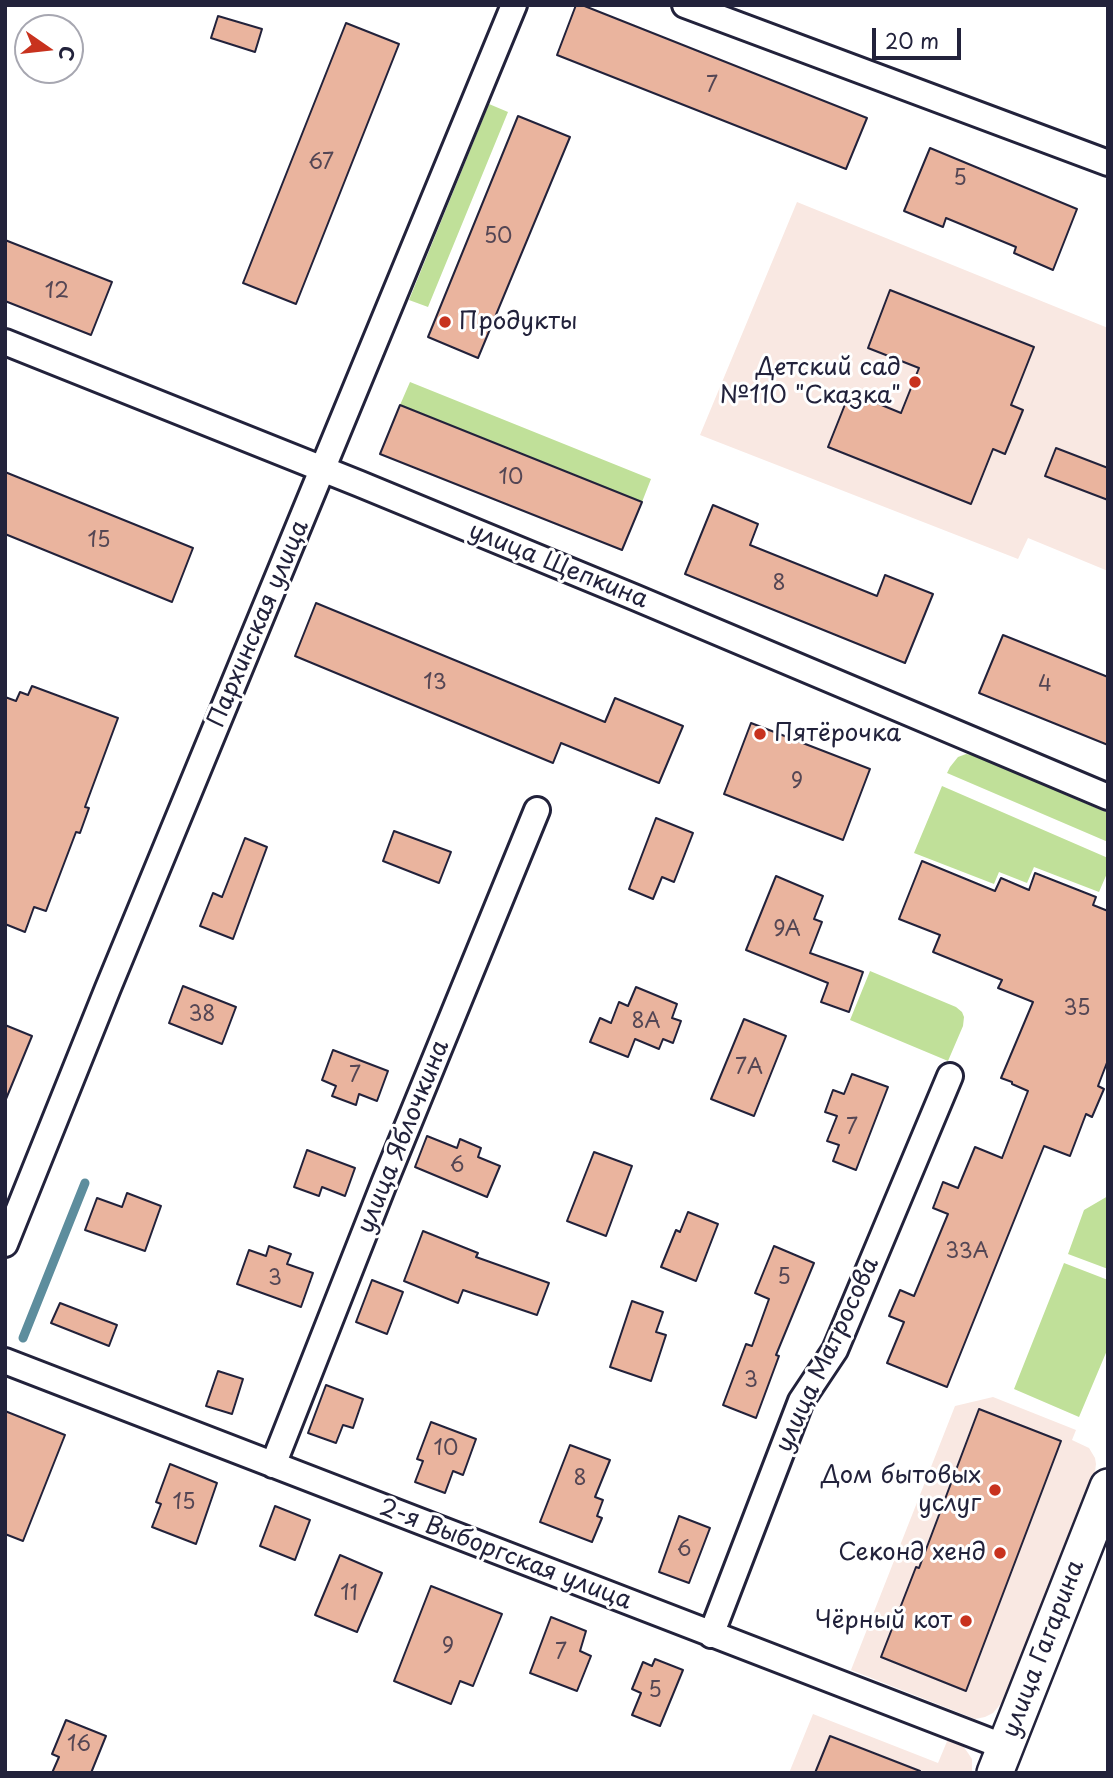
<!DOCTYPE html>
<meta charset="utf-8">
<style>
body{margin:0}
#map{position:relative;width:1113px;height:1778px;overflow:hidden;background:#fff;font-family:"Playpen Sans",sans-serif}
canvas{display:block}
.frame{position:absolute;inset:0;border:7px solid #22223b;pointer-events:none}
.north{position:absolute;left:14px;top:14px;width:70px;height:70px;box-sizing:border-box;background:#fff;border:2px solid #a7a7b1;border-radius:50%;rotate:104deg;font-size:19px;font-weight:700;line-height:28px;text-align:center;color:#22223b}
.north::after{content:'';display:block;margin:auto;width:24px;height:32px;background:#c8321e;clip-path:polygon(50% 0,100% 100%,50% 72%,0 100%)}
.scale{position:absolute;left:872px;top:28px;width:89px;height:32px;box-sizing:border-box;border:4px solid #22223b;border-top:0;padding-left:9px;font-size:21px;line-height:24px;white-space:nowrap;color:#22223b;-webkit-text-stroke:5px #fff;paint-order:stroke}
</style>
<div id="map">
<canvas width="1113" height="1778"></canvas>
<div class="frame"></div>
<div class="north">С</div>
<div class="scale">20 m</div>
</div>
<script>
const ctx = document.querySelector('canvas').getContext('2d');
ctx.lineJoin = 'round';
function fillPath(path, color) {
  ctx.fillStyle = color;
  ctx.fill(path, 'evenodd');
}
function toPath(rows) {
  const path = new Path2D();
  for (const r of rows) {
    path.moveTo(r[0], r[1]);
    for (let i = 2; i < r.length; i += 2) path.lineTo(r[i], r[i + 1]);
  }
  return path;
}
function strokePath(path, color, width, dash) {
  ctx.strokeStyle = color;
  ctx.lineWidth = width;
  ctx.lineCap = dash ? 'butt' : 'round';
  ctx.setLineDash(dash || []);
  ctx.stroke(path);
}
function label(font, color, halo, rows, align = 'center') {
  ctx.font = font + ' "Playpen Sans",sans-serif';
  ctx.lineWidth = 6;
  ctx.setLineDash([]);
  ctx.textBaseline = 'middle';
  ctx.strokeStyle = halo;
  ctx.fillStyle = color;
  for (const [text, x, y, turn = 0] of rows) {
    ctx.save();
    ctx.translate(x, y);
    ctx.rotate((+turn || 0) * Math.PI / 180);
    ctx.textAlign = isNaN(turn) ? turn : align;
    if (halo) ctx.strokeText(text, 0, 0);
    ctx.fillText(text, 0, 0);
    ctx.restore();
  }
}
fillPath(toPath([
 [797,202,1108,328,1108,571,1028,538,1018,559,700,435],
 [993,1397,1076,1430,1072,1440,1089,1448,1095,1458,1096,1464,1095,1472,1003,1701,993,1713,985,1717,975,1719,851,1670,955,1406],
 [813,1714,938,1763,948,1739,963,1746,968,1753,972,1759,972,1773,789,1773]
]), '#f9e8e2');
fillPath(toPath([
 [489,104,508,112,428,307,409,300],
 [410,382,651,479,642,502,400,405],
 [966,754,977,756,1108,813,1108,842,947,773,950,767,958,757],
 [942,786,1108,858,1108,871,1099,892,1034,867,1027,883,999,872,994,884,914,853],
 [870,971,956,1007,962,1012,964,1017,963,1026,948,1061,850,1020],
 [1108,1196,1108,1269,1068,1254,1084,1210],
 [1064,1263,1108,1280,1108,1348,1079,1417,1014,1389]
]), '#c0e099');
strokePath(toPath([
 [23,1338,85,1183]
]), '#5d8d9d', 9);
const building = toPath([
 [576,5,582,5,867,118,846,169,557,55,576,5],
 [218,16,262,29,255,52,211,38,218,16],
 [346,23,399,44,296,304,243,283,346,23],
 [518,116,570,137,478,358,428,337,518,116],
 [930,148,1077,209,1053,270,1014,253,1016,247,946,218,943,227,904,211,930,148],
 [5,240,112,282,91,335,5,301,5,240],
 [890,290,1034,347,1011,405,1023,410,1005,454,993,449,971,504,828,447,850,392,901,413,919,368,868,348,890,290],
 [400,405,642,502,622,550,380,454,400,405],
 [1056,448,1108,468,1108,500,1045,476,1056,448],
 [5,472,193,548,172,602,5,534,5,472],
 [713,505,758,524,750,545,877,596,885,575,933,594,905,663,685,574,713,505],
 [316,603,605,722,615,698,683,726,659,783,561,743,553,763,295,656,316,603],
 [1003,635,1108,677,1108,745,979,693,1003,635],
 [32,686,118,718,85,807,89,808,80,833,76,832,46,911,34,907,25,932,5,924,5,697,16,701,20,692,28,695,32,686],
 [751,723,870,769,843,840,724,794,751,723],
 [656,818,693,833,674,882,662,877,653,899,629,889,656,818],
 [394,831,451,852,439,883,383,861,394,831],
 [245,838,267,847,233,939,200,926,213,893,222,897,245,838],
 [922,861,995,891,1001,878,1029,890,1035,873,1096,897,1093,905,1108,911,1108,1060,1098,1086,1104,1089,1092,1117,1086,1114,1070,1156,1044,1146,947,1387,887,1363,904,1322,889,1316,900,1290,914,1296,948,1214,933,1208,943,1182,958,1188,975,1147,1002,1158,1028,1091,1012,1084,1012,1082,1001,1078,1033,1002,998,988,1002,980,933,952,940,935,899,919,922,861],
 [776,876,823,896,814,919,822,922,810,953,863,972,849,1012,821,1002,828,983,746,950,776,876],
 [183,986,236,1007,222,1044,169,1023,183,986],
 [636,987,677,1004,672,1018,681,1021,673,1043,663,1039,659,1049,635,1039,628,1057,590,1042,600,1018,611,1023,619,1002,628,1006,636,987],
 [744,1019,786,1036,754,1116,711,1099,744,1019],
 [5,1025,32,1036,6,1099,5,1099,5,1025],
 [333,1050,388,1071,377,1101,359,1094,356,1105,332,1096,336,1086,322,1080,333,1050],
 [852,1074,888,1087,856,1170,833,1161,839,1145,827,1141,837,1116,825,1112,833,1090,844,1094,852,1074],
 [427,1136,457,1148,460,1139,481,1148,478,1157,500,1166,487,1197,415,1167,427,1136],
 [307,1150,355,1168,345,1196,322,1187,319,1196,294,1187,307,1150],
 [594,1152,632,1166,606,1236,567,1221,594,1152],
 [127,1193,161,1206,145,1251,85,1230,97,1198,122,1207,127,1193],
 [688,1212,718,1224,696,1281,661,1267,676,1230,680,1232,688,1212],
 [423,1231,478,1253,476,1257,549,1283,537,1315,463,1290,458,1303,404,1281,423,1231],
 [269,1246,291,1254,287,1264,313,1273,301,1307,237,1284,249,1250,266,1256,269,1246],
 [774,1246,814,1263,776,1355,779,1356,756,1418,723,1405,746,1344,752,1346,769,1299,755,1293,774,1246],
 [372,1280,403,1292,387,1334,356,1322,372,1280],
 [632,1301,663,1312,656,1332,666,1335,651,1381,610,1367,632,1301],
 [60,1303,117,1325,109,1346,51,1323,60,1303],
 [218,1371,243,1379,232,1414,206,1406,218,1371],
 [326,1385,363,1399,353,1428,343,1425,336,1443,308,1433,326,1385],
 [979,1409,1061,1441,966,1691,881,1657,916,1567,919,1568,979,1409],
 [5,1411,65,1435,23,1541,5,1534,5,1411],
 [431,1422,476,1439,463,1475,453,1471,445,1493,415,1482,423,1461,417,1459,431,1422],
 [570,1445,610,1460,595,1497,603,1500,597,1516,602,1518,592,1542,540,1522,570,1445],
 [170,1464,217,1483,196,1544,152,1527,161,1504,156,1502,170,1464],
 [275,1506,310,1520,295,1560,260,1546,275,1506],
 [679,1516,710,1528,689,1583,659,1572,679,1516],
 [340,1555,382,1573,357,1632,315,1615,340,1555],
 [431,1586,502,1614,473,1686,460,1681,451,1704,394,1681,431,1586],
 [551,1617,586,1631,580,1651,591,1656,577,1691,530,1673,551,1617],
 [655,1659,683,1670,660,1726,632,1715,641,1693,632,1689,643,1662,652,1666,655,1659],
 [66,1720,106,1736,91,1773,52,1773,59,1757,52,1754,66,1720],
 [830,1736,920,1771,920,1773,815,1773,830,1736]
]);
fillPath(building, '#eab49e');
strokePath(building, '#22223b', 2);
const street = toPath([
 [685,5,1108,163],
 [5,342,360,484,634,597,1108,797],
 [5,1244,108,988,514,5],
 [5,1361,1005,1747],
 [273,1465,385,1181,537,810],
 [711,1635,801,1401,835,1350,950,1076]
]);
const secondary = toPath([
 [995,1773,1108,1487]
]);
strokePath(street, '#22223b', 30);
strokePath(secondary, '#22223b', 40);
strokePath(street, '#fff', 24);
strokePath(secondary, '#fff', 35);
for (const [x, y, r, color] of [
 [445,322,7,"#c8321e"],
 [915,382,7,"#c8321e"],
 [760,734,7,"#c8321e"],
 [995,1490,7,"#c8321e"],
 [1000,1553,7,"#c8321e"],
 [966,1621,7,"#c8321e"]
]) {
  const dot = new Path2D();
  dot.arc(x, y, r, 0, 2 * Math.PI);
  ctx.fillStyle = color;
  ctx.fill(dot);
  strokePath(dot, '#fff', 2.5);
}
label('21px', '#544654', null, [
 ["7",712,86],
 ["67",321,163],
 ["5",960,179],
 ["50",498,237],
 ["12",57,292],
 ["10",511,478],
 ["15",99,541],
 ["8",779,584],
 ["13",435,683],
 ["4",1045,685],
 ["9",797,782],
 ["9А",787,930],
 ["35",1077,1009],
 ["38",202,1015],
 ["8А",646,1022],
 ["7А",749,1068],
 ["7",355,1076],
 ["7",852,1128],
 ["6",457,1166],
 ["33А",967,1252],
 ["5",784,1278],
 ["3",275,1279],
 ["3",751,1381],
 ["10",446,1449],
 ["8",580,1479],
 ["15",184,1503],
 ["6",684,1550],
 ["11",349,1594],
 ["9",448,1647],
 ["7",561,1653],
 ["5",655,1691],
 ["16",79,1745]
]);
label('24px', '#22223b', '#fff', [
 ["Продукты",459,322,"left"],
 ["Детский сад",901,368],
 ["№110 \"Сказка\"",901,396],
 ["Пятёрочка",774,734,"left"],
 ["Дом бытовых",981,1476],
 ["услуг",981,1504],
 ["Секонд хенд",986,1553],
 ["Чёрный кот",952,1621]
], 'right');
label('24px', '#22223b', '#fff', [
 ["улица Щепкина",558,566,22],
 ["Пархинская улица",259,624,-67],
 ["улица Яблочкина",404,1137,-68],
 ["улица Матросова",828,1355,-65],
 ["2-я Выборгская улица",505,1555,21],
 ["улица Гагарина",1044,1649,-69]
]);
</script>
